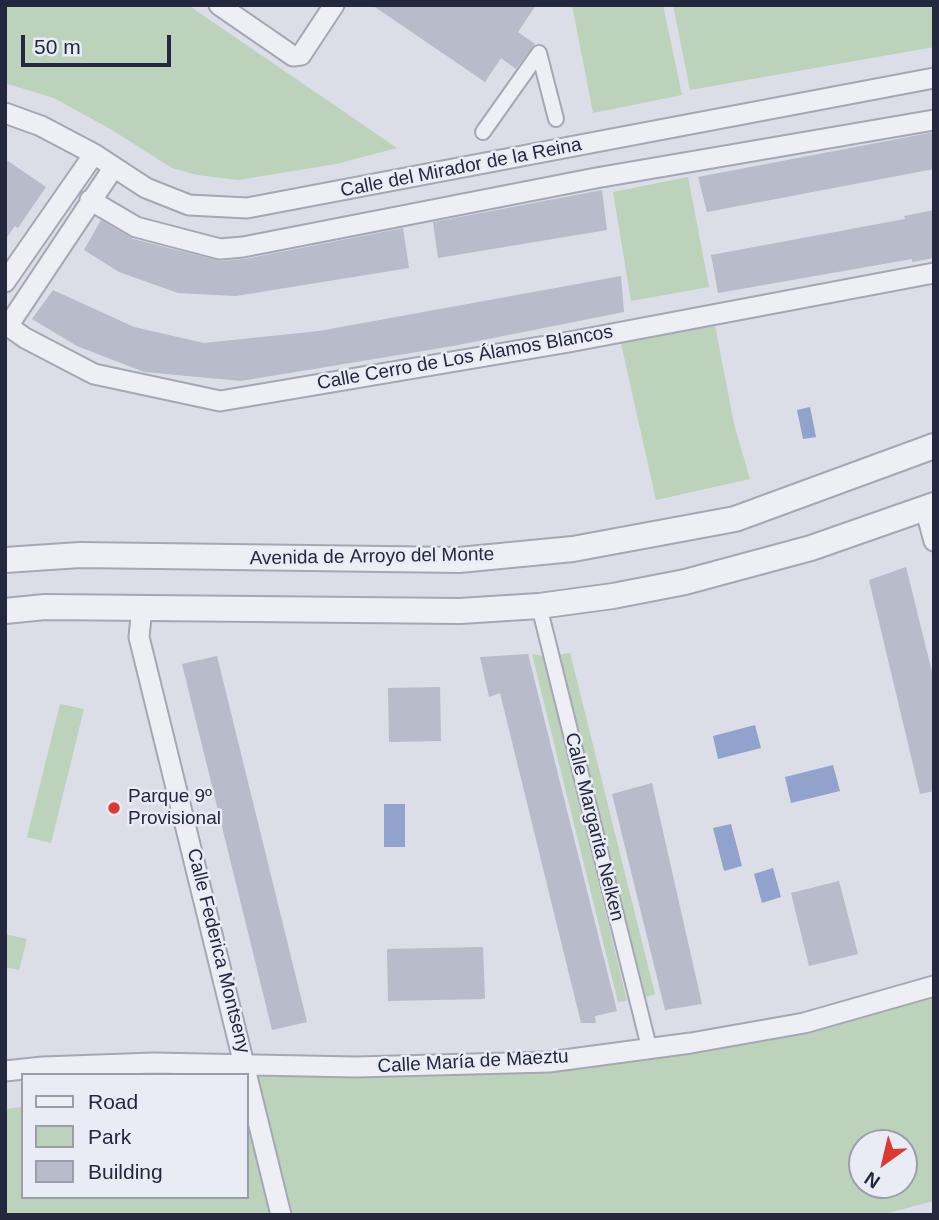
<!DOCTYPE html>
<meta charset="utf-8">
<style>
body{margin:0}
#map{position:relative;width:939px;height:1220px;overflow:hidden;background:#dbdde7;font-family:Arial,sans-serif}
canvas{display:block}
.frame{position:absolute;inset:0;border:7px solid #23283e;pointer-events:none}
.legend{position:absolute;left:21px;top:1073px;width:228px;height:126px;box-sizing:border-box;background:#eaecf5;border:2px solid #9a9eac;margin:0;padding:9px 12px;list-style:none;font-size:21px;color:#23283e}
.legend li{display:flex;align-items:center;gap:14px;height:35px}
.legend b{width:35px;border:2px solid #9a9eac}
.north{position:absolute;left:848px;top:1129px;width:70px;height:70px;box-sizing:border-box;background:#eaecf5;border:2px solid #9a9eac;border-radius:50%;rotate:214deg;font-size:19px;font-weight:700;line-height:28px;text-align:center;color:#23283e}
.north::after{content:'';display:block;margin:auto;width:24px;height:32px;background:#db3931;clip-path:polygon(50% 0,100% 100%,50% 72%,0 100%)}
.scale{position:absolute;left:21px;top:35px;width:150px;height:32px;box-sizing:border-box;border:4px solid #23283e;border-top:0;padding-left:9px;font-size:21px;line-height:24px;white-space:nowrap;color:#23283e;-webkit-text-stroke:5px #eaecf5;paint-order:stroke}
</style>
<div id="map">
<canvas width="939" height="1220"></canvas>
<div class="frame"></div>
<ul class="legend">
<li><b style="height:9px;background:#eeeff5"></b>Road</li>
<li><b style="height:19px;background:#bcd2bb"></b>Park</li>
<li><b style="height:19px;background:#b7bbca"></b>Building</li>
</ul>
<div class="north">N</div>
<div class="scale">50 m</div>
</div>
<script>
const ctx = document.querySelector('canvas').getContext('2d');
ctx.lineJoin = 'round';
function fillPath(path, color) {
  ctx.fillStyle = color;
  ctx.fill(path, 'evenodd');
}
function toPath(rows) {
  const path = new Path2D();
  for (const r of rows) {
    path.moveTo(r[0], r[1]);
    for (let i = 2; i < r.length; i += 2) path.lineTo(r[i], r[i + 1]);
  }
  return path;
}
function strokePath(path, color, width, dash) {
  ctx.strokeStyle = color;
  ctx.lineWidth = width;
  ctx.lineCap = dash ? 'butt' : 'round';
  ctx.setLineDash(dash || []);
  ctx.stroke(path);
}
function label(font, color, halo, rows, align = 'center') {
  ctx.font = font + ' Arial,sans-serif';
  ctx.lineWidth = 5;
  ctx.setLineDash([]);
  ctx.textBaseline = 'middle';
  ctx.strokeStyle = halo;
  ctx.fillStyle = color;
  for (const [text, x, y, turn = 0] of rows) {
    ctx.save();
    ctx.translate(x, y);
    ctx.rotate((+turn || 0) * Math.PI / 180);
    ctx.textAlign = isNaN(turn) ? turn : align;
    if (halo) ctx.strokeText(text, 0, 0);
    ctx.fillText(text, 0, 0);
    ctx.restore();
  }
}
fillPath(toPath([
 [5,5,188,5,397,148,336,164,238,180,197,175,172,168,112,130,54,98,5,83],
 [572,5,663,5,682,95,593,113],
 [673,5,934,5,934,47,690,90],
 [688,177,709,287,631,301,613,192],
 [713,315,734,424,750,479,656,500,618,330],
 [570,653,655,994,646,997,558,655],
 [532,654,544,656,627,1001,618,1002],
 [60,704,84,709,51,843,27,837],
 [5,934,27,939,19,970,5,967],
 [934,985,934,1201,888,1213,877,1215,5,1215,5,1109,23,1107,23,1197,247,1197,246,1064,356,1067,691,1043],
 [862,1143,904,1143,904,1185,862,1185]
]), '#bcd2bb');
fillPath(toPath([
 [810,407,816,437,803,439,797,410],
 [755,725,761,748,718,759,713,736],
 [833,765,840,791,791,803,785,777],
 [384,804,405,804,405,847,384,847],
 [731,824,742,866,724,871,713,828],
 [773,868,781,897,762,903,754,874]
]), '#91a2cc');
fillPath(toPath([
 [372,5,536,5,518,32,535,44,516,69,501,58,485,82],
 [934,132,934,169,707,212,698,177],
 [5,159,46,187,18,228,15,226,5,240],
 [602,190,607,230,438,258,433,222],
 [934,210,934,258,912,262,912,259,718,293,711,255,905,219,904,216],
 [101,220,133,239,221,261,245,259,403,228,409,268,236,296,178,293,119,272,84,250],
 [621,276,624,312,453,346,241,381,144,372,77,346,32,319,53,290,134,327,204,343,319,331],
 [906,567,934,680,934,791,920,794,869,580],
 [528,654,617,1011,595,1016,596,1023,581,1023,500,693,489,697,480,657],
 [217,656,307,1022,272,1030,182,664],
 [440,687,441,741,389,742,388,688],
 [652,783,702,1004,665,1010,612,794],
 [839,881,858,954,809,966,791,893],
 [483,947,485,999,388,1001,387,949]
]), '#b7bbca');
const pedestrian = toPath([
 [483,132,539,53,556,119],
 [539,606,649,1047]
]);
const minor = toPath([
 [219,5,293,56,301,55,334,5],
 [5,113,41,126,94,154,146,188,189,205,247,208,934,78],
 [90,200,136,227,220,249,243,247,596,178,934,120],
 [5,282,94,154],
 [5,324,25,338,94,374,220,401,569,342,934,273],
 [8,326,114,167],
 [925,508,934,541],
 [142,607,139,637,281,1215],
 [5,1071,43,1067,154,1063,356,1067,549,1062,691,1043,804,1023,934,986]
]);
const tertiary = toPath([
 [5,560,80,555,459,560,573,549,735,519,934,446],
 [5,611,45,607,460,611,539,606,613,596,685,582,811,548,934,505]
]);
strokePath(pedestrian, '#a4a7b4', 18);
strokePath(minor, '#a4a7b4', 23);
strokePath(tertiary, '#a4a7b4', 28);
strokePath(pedestrian, '#eeeff5', 14);
strokePath(minor, '#eeeff5', 19);
strokePath(tertiary, '#eeeff5', 24);
for (const [x, y, r, color] of [
 [114,808,7,"#db3931"]
]) {
  const dot = new Path2D();
  dot.arc(x, y, r, 0, 2 * Math.PI);
  ctx.fillStyle = color;
  ctx.fill(dot);
  strokePath(dot, '#eaecf5', 2.5);
}
label('19px', '#23283e', '#eaecf5', [
 ["Calle del Mirador de la Reina",461,168,-11],
 ["Calle Cerro de Los Álamos Blancos",465,358,-10],
 ["Avenida de Arroyo del Monte",372,557,-1],
 ["Calle Margarita Nelken",594,827,76],
 ["Calle Federica Montseny",218,951,76],
 ["Calle María de Maeztu",473,1062,-3]
]);
label('19px', '#23283e', '#eaecf5', [
 ["Parque 9º",128,797],
 ["Provisional",128,819]
], 'left');
</script>
